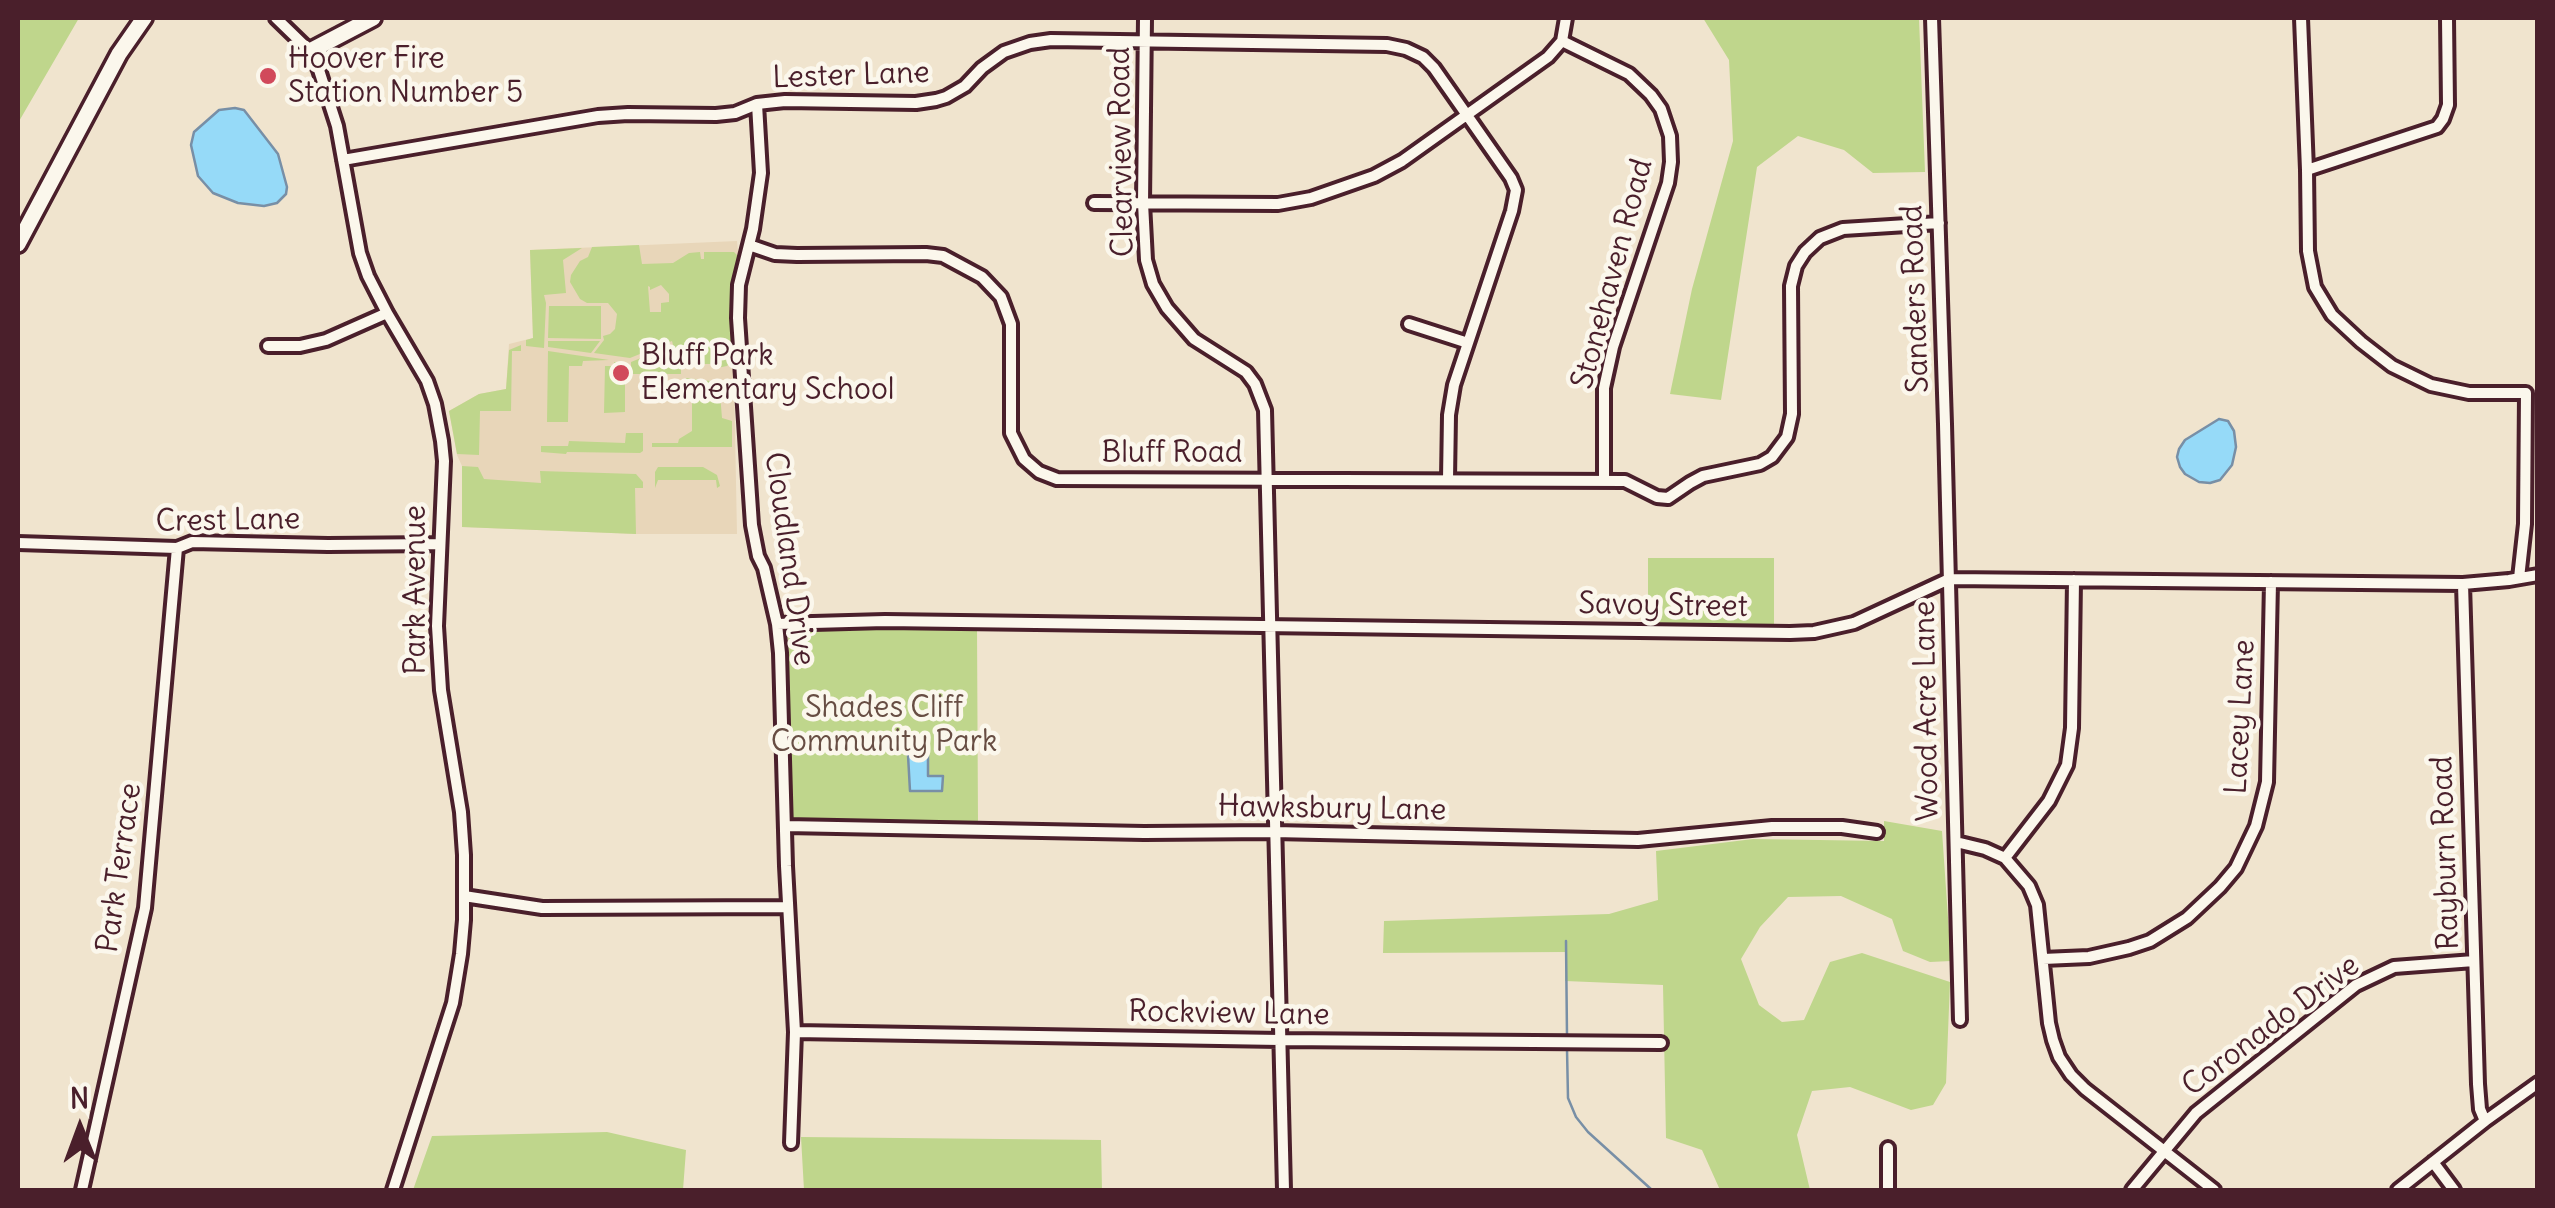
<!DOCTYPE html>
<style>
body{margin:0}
#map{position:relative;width:2555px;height:1208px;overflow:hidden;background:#f0e4ce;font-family:Delius,sans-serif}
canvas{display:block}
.frame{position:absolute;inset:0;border:20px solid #4a1f2b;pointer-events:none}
.north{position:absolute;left:30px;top:1078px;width:100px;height:100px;-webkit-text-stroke:8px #fbf7ec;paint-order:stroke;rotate:359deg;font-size:28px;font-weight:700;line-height:40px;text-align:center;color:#4a1f2b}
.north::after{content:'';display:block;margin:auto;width:35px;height:45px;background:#4a1f2b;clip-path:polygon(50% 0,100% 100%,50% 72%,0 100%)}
</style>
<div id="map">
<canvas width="2555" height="1208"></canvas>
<div class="frame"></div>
<div class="north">N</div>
</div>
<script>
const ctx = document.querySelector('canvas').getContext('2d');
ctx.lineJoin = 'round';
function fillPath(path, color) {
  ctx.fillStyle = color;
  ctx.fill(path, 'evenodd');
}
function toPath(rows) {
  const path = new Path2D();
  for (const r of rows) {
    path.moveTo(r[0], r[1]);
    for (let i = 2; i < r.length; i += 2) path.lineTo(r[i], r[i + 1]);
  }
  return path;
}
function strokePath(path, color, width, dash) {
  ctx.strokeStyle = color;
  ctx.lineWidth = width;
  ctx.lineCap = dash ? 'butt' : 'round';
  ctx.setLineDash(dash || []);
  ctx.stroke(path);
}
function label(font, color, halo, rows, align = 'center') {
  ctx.font = font + ' Delius,sans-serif';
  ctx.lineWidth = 9;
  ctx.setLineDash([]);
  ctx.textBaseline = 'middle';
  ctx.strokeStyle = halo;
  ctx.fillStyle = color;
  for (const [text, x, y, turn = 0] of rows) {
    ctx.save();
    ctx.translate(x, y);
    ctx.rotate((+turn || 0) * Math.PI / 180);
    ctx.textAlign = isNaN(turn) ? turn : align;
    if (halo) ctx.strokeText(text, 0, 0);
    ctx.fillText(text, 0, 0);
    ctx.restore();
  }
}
fillPath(toPath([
 [737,241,739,263,736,275,733,327,737,534,636,534,462,527,462,466,457,455,449,411,479,394,506,389,509,344,533,338,530,250]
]), '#e8d6b9');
fillPath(toPath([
 [18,18,79,18,18,123],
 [1703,18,1919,18,1925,172,1873,173,1844,150,1798,136,1757,167,1721,400,1670,394,1692,289,1733,141,1729,60],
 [639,245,642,264,673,263,689,253,700,252,701,259,704,259,704,252,734,252,739,257,733,327,735,358,727,366,717,368,716,364,681,364,681,374,631,374,631,362,673,345,672,341,630,358,594,353,604,340,603,336,610,334,615,329,617,314,608,303,587,303,580,299,570,282,571,275,580,261,588,257,592,247],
 [661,285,669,294,669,302,661,303,661,312,650,312,648,286,650,287,650,290],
 [582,248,563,260,566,293,544,295,546,303,544,348,526,346,526,340,533,338,530,250],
 [549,306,601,306,601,339,548,338],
 [548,341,600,341,591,353,548,347],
 [521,345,521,351,512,351,511,411,480,411,479,455,457,454,449,411,479,394,506,389,509,350],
 [548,351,609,360,583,361,582,366,569,366,568,422,547,422],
 [614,362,625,363,625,412,604,413,605,366,614,366],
 [686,378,710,381,718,389,720,394,722,418,732,421,732,447,652,447,652,443,678,443,679,439,692,431,692,400,686,399],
 [626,433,643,433,643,451,640,453,567,452,566,454,541,452,541,446,568,446,569,441,625,443],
 [462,466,478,467,484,479,541,483,540,471,636,474,643,482,643,488,635,488,636,534,462,527],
 [658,467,703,467,717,475,720,486,717,488,716,480,658,480,655,488,655,472],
 [1648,558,1774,558,1774,626,1648,626],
 [883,626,977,627,978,824,792,821,788,629],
 [1884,821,1942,831,1951,961,1930,962,1903,951,1892,919,1841,896,1788,897,1760,927,1741,959,1759,1005,1782,1022,1804,1020,1830,962,1862,953,1950,982,1946,1083,1933,1105,1911,1110,1850,1087,1812,1091,1797,1135,1810,1190,1720,1190,1702,1150,1666,1138,1663,985,1565,981,1566,952,1383,953,1384,921,1609,914,1658,900,1656,851,1753,839,1884,841],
 [607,1132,686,1150,683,1190,413,1190,432,1136],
 [801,1137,1101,1140,1102,1190,804,1190]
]), '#bfd68c');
const water = toPath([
 [235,108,244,110,278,154,287,187,286,194,277,203,264,206,238,203,213,193,198,176,191,145,194,132,219,110,235,108],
 [2219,419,2228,421,2234,431,2236,447,2232,465,2220,480,2210,483,2199,482,2185,474,2180,467,2177,457,2179,449,2185,440,2219,419],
 [908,755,928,755,928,776,943,776,942,791,910,791,908,755]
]);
fillPath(water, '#96daf8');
strokePath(water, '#788fa6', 2.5);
strokePath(toPath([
 [1566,941,1567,1036],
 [1567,1049,1568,1098,1576,1117,1588,1132,1652,1190]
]), '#788fa6', 2.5);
const street = toPath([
 [276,18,310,51,319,70,337,126,360,253,368,276,387,313,427,381,435,404,442,441,444,461,437,626,441,690,461,812,464,855,464,920,461,954,453,1003,393,1190],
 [1145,18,1143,203,1146,260,1153,284,1167,308,1194,339,1246,372,1255,384,1265,410,1284,1190],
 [1932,18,1945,424,1960,1020],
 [2301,18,2307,170,2308,251,2315,287,2332,315,2361,342,2392,366,2431,385,2469,393,2526,393,2525,524,2519,578],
 [1562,41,1629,74,1651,95,1661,109,1670,136,1671,162,1668,183,1613,347,1604,388,1604,480],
 [757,104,761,173,753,229,739,285,738,318,752,525,758,556,764,568,777,624,780,653,786,866,795,1032,791,1143],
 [343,160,598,116,628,114,716,115,735,113,757,104,785,101,916,103,936,100,946,97,965,86,982,68,1004,52,1030,43,1051,40,1387,45,1406,49,1423,57,1434,68,1511,178,1516,190,1512,211,1454,385,1449,415,1448,479],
 [2307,170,2437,127,2443,119,2448,105,2447,18],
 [1094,203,1278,204,1311,198,1374,176,1402,161,1548,57,1562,41,1566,18],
 [749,245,775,254,797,255,926,254,943,256,982,277,1001,297,1011,324,1011,433,1024,459,1039,472,1057,479,1625,481,1657,497,1668,498,1690,483,1703,476,1760,464,1772,457,1787,437,1792,414,1791,286,1796,266,1805,252,1820,238,1843,229,1939,223],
 [1409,324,1468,343],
 [268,346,300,346,326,340,387,313],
 [18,543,177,548,192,542,328,545,439,544],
 [2463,584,2478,1084,2480,1109,2485,1121],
 [777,624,885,621,1790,633,1814,632,1854,623,1949,579,2463,584,2509,580,2538,575],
 [786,826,1144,833,1274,832,1638,840,1772,827,1842,827,1877,832],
 [1956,842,1985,849,2005,858,2029,886,2037,905,2049,1023,2053,1040,2059,1057,2071,1075,2085,1089,2214,1190],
 [2005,858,2049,801,2067,765,2072,728,2074,580],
 [464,896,542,908,788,907],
 [2043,959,2089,957,2129,948,2150,941,2187,918,2220,887,2236,868,2256,826,2267,782,2271,582],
 [795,1032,1280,1040,1661,1043],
 [1888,1148,1888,1190],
 [2433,1162,2454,1190],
 [82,1190,145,908,177,548],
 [2132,1190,2196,1113,2356,985,2394,967,2474,961],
 [2398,1190,2485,1121,2538,1083]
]);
const secondary = toPath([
 [310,51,373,18],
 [18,244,119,54,144,18]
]);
strokePath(street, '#4a1f2b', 18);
strokePath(secondary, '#4a1f2b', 22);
strokePath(street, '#fbf7ec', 10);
strokePath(secondary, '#fbf7ec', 15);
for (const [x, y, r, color] of [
 [268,76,10,"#d1495b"],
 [621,373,10,"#d1495b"]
]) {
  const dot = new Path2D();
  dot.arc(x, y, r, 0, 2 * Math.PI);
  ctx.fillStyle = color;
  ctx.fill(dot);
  strokePath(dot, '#fbf7ec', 4);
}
label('30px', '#4a1f2b', '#fbf7ec', [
 ["Hoover Fire",288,59],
 ["Station Number 5",288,93],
 ["Bluff Park",641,356],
 ["Elementary School",641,390]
], 'left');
label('30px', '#4a1f2b', '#fbf7ec', [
 ["Lester Lane",851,76,-2],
 ["Clearview Road",1122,152,-91],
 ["Stonehaven Road",1613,274,-75],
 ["Sanders Road",1916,299,-92],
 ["Bluff Road",1172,453],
 ["Crest Lane",228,521,-1],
 ["Cloudland Drive",789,559,82],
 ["Park Avenue",416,590,-90],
 ["Savoy Street",1663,606,1],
 ["Wood Acre Lane",1927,711,-91],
 ["Lacey Lane",2241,717,-87],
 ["Hawksbury Lane",1332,809,1],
 ["Rayburn Road",2446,853,-92],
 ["Park Terrace",120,868,-82],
 ["Rockview Lane",1229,1014,1],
 ["Coronado Drive",2271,1026,-37]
]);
label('30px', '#674d43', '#fbf7ec', [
 ["Shades Cliff",884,708],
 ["Community Park",884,742]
]);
</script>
